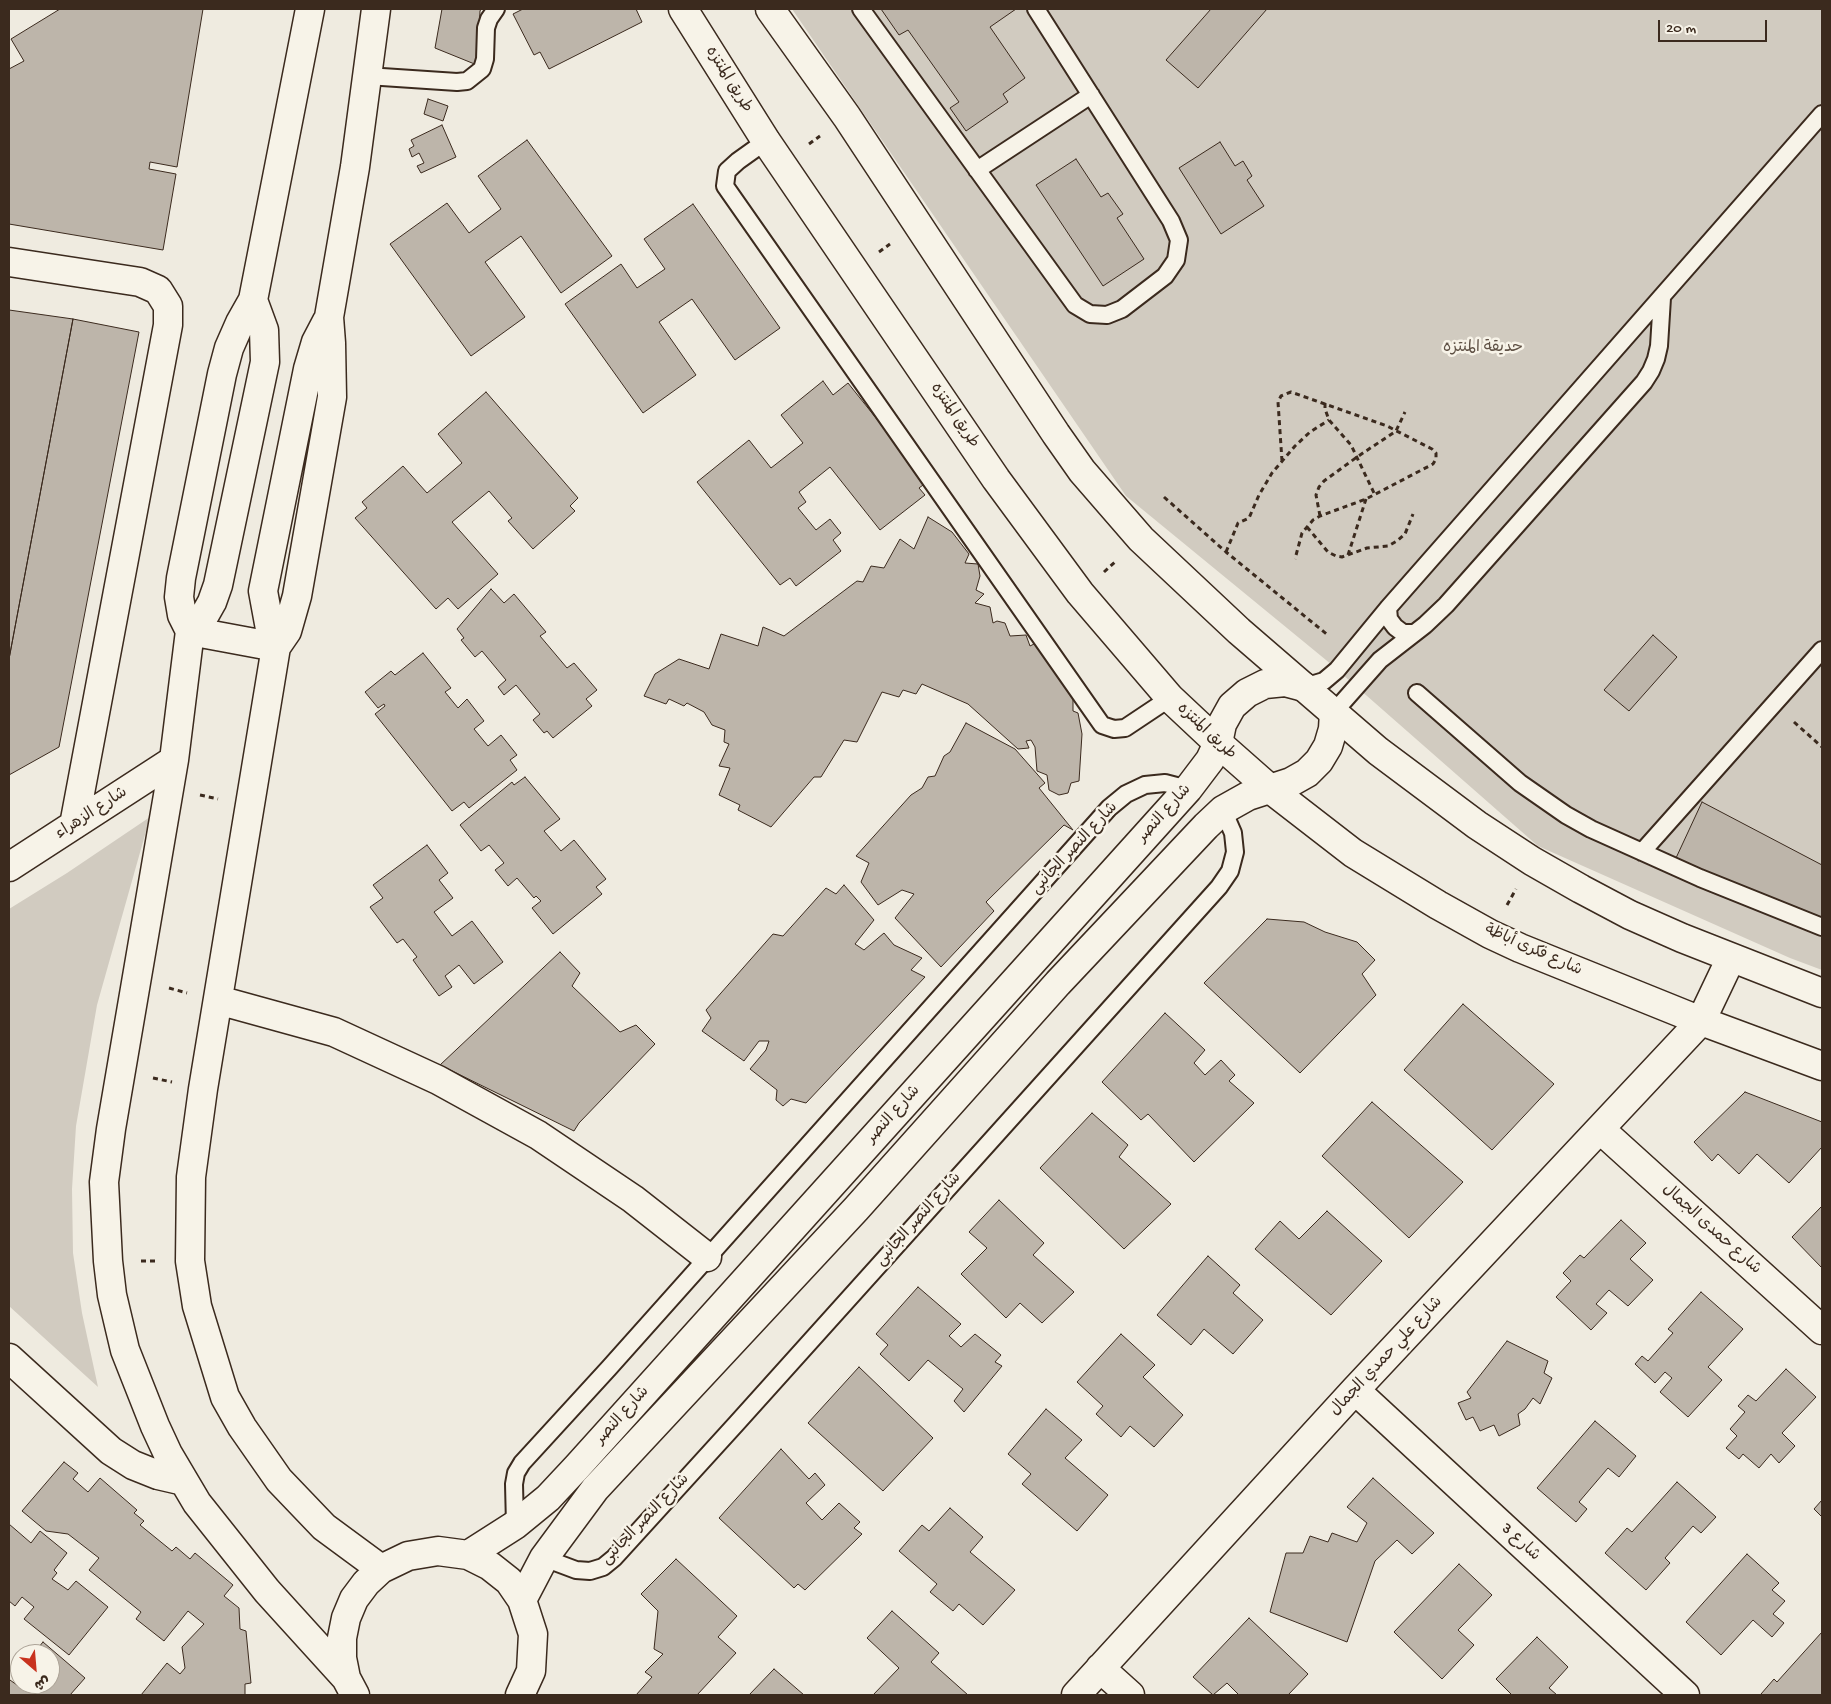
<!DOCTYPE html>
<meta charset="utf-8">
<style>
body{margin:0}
#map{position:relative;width:1831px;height:1704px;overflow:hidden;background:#efebe0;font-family:"Gochi Hand","Playpen Sans Arabic",sans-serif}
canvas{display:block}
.frame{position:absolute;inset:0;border:10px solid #3b2a1e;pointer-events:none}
.north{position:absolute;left:10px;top:1644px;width:50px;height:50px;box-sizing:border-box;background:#f7f3e8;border:1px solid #aca397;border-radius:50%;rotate:153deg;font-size:14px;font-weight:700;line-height:20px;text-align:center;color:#3b2a1e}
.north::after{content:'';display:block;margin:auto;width:18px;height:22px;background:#c8321e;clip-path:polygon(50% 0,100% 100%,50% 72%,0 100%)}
.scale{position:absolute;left:1658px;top:20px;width:109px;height:22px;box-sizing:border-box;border:2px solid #3b2a1e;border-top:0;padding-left:6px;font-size:15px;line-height:18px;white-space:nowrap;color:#3b2a1e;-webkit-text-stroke:4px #f7f3e8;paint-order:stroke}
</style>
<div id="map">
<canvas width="1831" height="1704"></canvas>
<div class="frame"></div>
<div class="north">ش</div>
<div class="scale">20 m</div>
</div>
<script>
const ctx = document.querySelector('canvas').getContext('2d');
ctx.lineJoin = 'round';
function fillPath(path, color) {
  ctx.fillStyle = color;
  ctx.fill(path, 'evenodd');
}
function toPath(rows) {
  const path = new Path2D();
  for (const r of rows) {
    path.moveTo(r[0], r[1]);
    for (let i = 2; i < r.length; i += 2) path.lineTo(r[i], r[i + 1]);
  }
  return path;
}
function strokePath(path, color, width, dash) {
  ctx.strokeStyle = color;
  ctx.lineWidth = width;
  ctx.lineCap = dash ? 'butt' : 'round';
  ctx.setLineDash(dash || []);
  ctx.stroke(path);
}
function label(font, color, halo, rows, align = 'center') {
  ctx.font = font + ' "Gochi Hand","Playpen Sans Arabic",sans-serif';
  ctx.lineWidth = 5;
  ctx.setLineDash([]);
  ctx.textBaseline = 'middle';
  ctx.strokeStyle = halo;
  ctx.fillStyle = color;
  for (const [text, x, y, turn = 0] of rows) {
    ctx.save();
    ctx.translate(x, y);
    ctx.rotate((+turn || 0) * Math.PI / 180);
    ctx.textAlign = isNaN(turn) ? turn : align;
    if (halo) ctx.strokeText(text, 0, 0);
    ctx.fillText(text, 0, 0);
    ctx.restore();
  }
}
fillPath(toPath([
 [792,9,1822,9,1822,970,1790,958,1538,846,1326,660,1126,496],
 [150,817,97,1005,76,1126,72,1189,73,1253,82,1313,98,1387,9,1306,9,909,67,873]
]), '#d1cbc0');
const building = toPath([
 [60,9,203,9,177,167,150,162,149,169,176,174,163,250,9,224,9,69,24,61,11,39,60,9],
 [442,9,481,9,480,11,477,65,435,48,442,9],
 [523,9,636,9,642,22,549,69,540,52,534,55,513,14,523,9],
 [881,9,1016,9,990,27,1025,78,1003,94,1008,102,966,131,950,108,959,102,908,30,899,35,881,9],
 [1211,9,1267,9,1198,88,1166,60,1211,9],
 [428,99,448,106,443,121,424,114,428,99],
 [442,125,456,157,421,173,417,166,424,163,419,153,412,157,409,149,414,146,411,140,442,125],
 [527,140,612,256,561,293,521,236,485,262,525,317,471,356,390,244,447,203,469,233,501,209,478,176,527,140],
 [1220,142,1235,166,1243,161,1252,176,1247,180,1264,206,1221,234,1179,168,1220,142],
 [1076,159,1101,197,1108,193,1123,214,1117,218,1144,259,1103,286,1036,185,1076,159],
 [693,204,780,328,735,360,692,299,659,322,696,375,643,413,565,304,621,264,637,288,665,269,644,239,693,204],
 [9,310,73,319,9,659,9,310],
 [73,319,139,332,59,747,9,775,9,659,73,319],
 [823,381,833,395,848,383,927,482,919,488,925,495,880,530,830,467,799,492,806,502,798,508,816,530,830,519,841,533,833,540,841,551,796,586,790,578,780,585,697,482,749,440,771,468,803,443,781,415,823,381],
 [486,392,578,498,570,506,575,511,533,549,508,521,512,518,489,491,452,522,498,574,458,609,448,598,436,609,355,518,367,508,362,502,403,466,427,493,462,463,438,434,486,392],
 [928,517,952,532,969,554,965,563,978,564,980,576,976,590,984,594,975,603,990,607,993,623,997,621,1005,623,1010,636,1026,635,1030,646,1036,643,1073,699,1073,711,1078,713,1082,734,1079,781,1071,783,1068,793,1059,795,1049,790,1047,775,1037,771,1035,747,1031,740,1026,741,1029,748,1018,749,968,704,922,684,916,694,903,690,899,697,882,692,857,742,844,740,821,777,814,777,771,827,738,810,740,805,719,795,730,768,719,766,729,744,724,742,725,730,712,725,704,712,687,703,684,706,669,699,666,704,644,696,655,674,679,659,709,669,721,634,758,646,763,627,784,636,857,581,863,582,871,566,884,568,900,539,914,549,928,517],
 [491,589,504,603,514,594,546,632,540,636,567,668,574,663,597,690,586,699,592,706,553,738,547,731,544,733,533,720,540,714,516,685,504,695,498,687,506,680,482,651,475,657,461,640,464,638,457,629,491,589],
 [1653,635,1677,657,1629,711,1604,690,1653,635],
 [423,653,451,688,445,692,458,708,467,699,484,721,474,729,488,746,501,735,517,755,510,760,517,770,469,808,464,802,452,811,375,714,385,706,384,704,378,708,365,692,391,671,395,675,423,653],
 [966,723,1015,749,1045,783,1039,788,1073,830,1064,825,986,902,994,911,941,967,895,918,914,894,902,890,878,905,861,882,869,863,856,856,911,795,922,788,928,777,935,776,944,756,950,752,966,723],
 [525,777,560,819,544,831,561,851,574,840,606,879,596,887,602,894,553,934,532,908,541,901,536,896,534,898,517,878,508,886,495,870,504,863,489,845,481,851,460,825,512,782,514,785,525,777],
 [1702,802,1822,865,1822,921,1676,858,1702,802],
 [427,845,448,873,439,880,453,898,434,912,452,936,472,921,503,962,474,984,459,965,445,976,452,987,439,996,413,960,417,957,403,939,397,943,370,907,383,898,373,885,427,845],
 [844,885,874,920,855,944,864,950,884,933,894,945,922,958,911,970,925,977,806,1103,791,1099,783,1106,776,1100,777,1090,750,1069,766,1050,769,1041,759,1041,744,1061,702,1031,711,1018,706,1010,773,934,783,936,826,888,836,894,844,885],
 [1267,919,1304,922,1325,932,1357,942,1375,960,1362,974,1376,995,1300,1073,1204,983,1267,919],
 [560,952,580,973,572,986,620,1032,636,1025,655,1044,579,1123,574,1131,440,1065,560,952],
 [1463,1004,1554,1084,1492,1150,1404,1070,1463,1004],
 [1165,1013,1205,1050,1194,1063,1205,1075,1221,1060,1235,1075,1229,1081,1254,1103,1194,1162,1148,1114,1141,1120,1102,1082,1165,1013],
 [1745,1092,1822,1122,1822,1147,1789,1183,1757,1154,1739,1174,1718,1154,1712,1161,1694,1142,1745,1092],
 [1372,1102,1463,1182,1409,1238,1322,1156,1372,1102],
 [1092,1113,1128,1145,1119,1157,1171,1204,1124,1249,1040,1168,1092,1113],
 [999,1200,1044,1243,1033,1255,1074,1292,1042,1323,1020,1303,1006,1318,961,1274,987,1248,969,1232,999,1200],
 [1822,1206,1822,1268,1792,1237,1822,1206],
 [1327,1211,1382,1261,1331,1315,1255,1249,1280,1221,1299,1239,1327,1211],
 [1621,1220,1646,1243,1630,1259,1653,1280,1628,1306,1609,1290,1596,1304,1607,1313,1591,1330,1556,1297,1571,1281,1563,1273,1580,1255,1584,1258,1621,1220],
 [1208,1256,1240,1285,1233,1293,1263,1320,1233,1354,1204,1329,1191,1345,1157,1315,1208,1256],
 [918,1287,961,1324,949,1336,961,1347,975,1334,1001,1355,995,1362,1002,1366,964,1412,954,1401,963,1389,928,1360,909,1381,880,1354,888,1345,876,1334,918,1287],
 [1701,1292,1743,1329,1708,1367,1722,1380,1688,1417,1660,1392,1672,1378,1665,1372,1655,1383,1635,1364,1642,1356,1648,1361,1673,1333,1668,1329,1701,1292],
 [1121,1334,1155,1365,1143,1377,1183,1415,1154,1447,1130,1426,1121,1437,1096,1414,1103,1406,1077,1382,1121,1334],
 [1507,1341,1548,1361,1544,1373,1552,1378,1540,1404,1533,1398,1525,1409,1518,1414,1520,1425,1499,1436,1494,1425,1480,1431,1473,1417,1466,1420,1458,1403,1471,1398,1467,1392,1507,1341],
 [859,1367,933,1438,883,1491,808,1423,859,1367],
 [1786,1369,1816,1397,1782,1433,1795,1446,1779,1463,1771,1454,1759,1468,1743,1454,1739,1459,1726,1448,1737,1436,1730,1429,1745,1412,1738,1406,1748,1395,1756,1401,1786,1369],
 [1046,1409,1082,1440,1065,1458,1108,1495,1077,1531,1022,1484,1031,1474,1008,1454,1046,1409],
 [1595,1421,1636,1456,1619,1477,1608,1468,1579,1502,1587,1509,1576,1522,1537,1488,1595,1421],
 [781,1449,809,1479,815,1473,825,1485,806,1503,822,1520,839,1503,860,1522,854,1528,862,1534,805,1590,798,1584,794,1588,719,1518,781,1449],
 [64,1462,78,1473,73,1479,88,1492,100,1478,137,1510,134,1513,144,1521,140,1525,172,1551,176,1547,190,1559,195,1553,233,1585,224,1596,239,1608,240,1629,246,1631,251,1683,245,1684,245,1695,141,1695,167,1663,180,1674,185,1668,182,1647,204,1624,188,1611,164,1641,136,1619,141,1612,89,1570,99,1558,68,1534,46,1531,22,1511,64,1462],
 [1373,1478,1434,1533,1412,1554,1397,1540,1375,1561,1347,1642,1270,1612,1286,1553,1303,1553,1310,1536,1328,1542,1332,1533,1357,1542,1367,1523,1347,1507,1373,1478],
 [1677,1482,1716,1517,1701,1533,1693,1526,1665,1558,1670,1563,1646,1590,1605,1553,1627,1528,1632,1532,1677,1482],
 [1822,1500,1822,1517,1814,1509,1822,1500],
 [950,1508,983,1537,970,1552,1015,1590,983,1625,959,1604,953,1611,930,1592,937,1584,899,1551,922,1525,929,1531,950,1508],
 [9,1524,31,1543,40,1531,67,1553,54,1570,57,1573,52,1579,68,1590,76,1581,108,1607,69,1655,24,1619,34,1607,22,1597,15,1606,9,1601,9,1524],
 [1747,1554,1779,1583,1772,1590,1785,1601,1773,1614,1784,1623,1772,1637,1753,1620,1721,1655,1686,1622,1747,1554],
 [676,1559,737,1616,718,1637,736,1653,697,1695,636,1695,652,1677,645,1672,663,1654,654,1649,658,1611,641,1594,676,1559],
 [1459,1564,1492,1595,1458,1630,1474,1645,1442,1679,1394,1632,1459,1564],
 [892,1611,939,1653,931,1662,968,1695,873,1695,899,1668,867,1638,892,1611],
 [1249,1618,1308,1674,1288,1695,1237,1695,1238,1694,1227,1683,1213,1695,1193,1677,1249,1618],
 [1822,1632,1822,1695,1763,1695,1761,1694,1774,1679,1777,1682,1822,1632],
 [1537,1637,1568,1667,1549,1688,1557,1695,1512,1695,1496,1679,1537,1637],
 [43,1642,85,1678,70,1695,9,1695,9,1682,10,1680,21,1688,24,1684,50,1684,50,1654,33,1654,43,1642],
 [20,1669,20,1681,14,1676,20,1669],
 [774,1669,804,1695,749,1695,774,1669]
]);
fillPath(building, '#bdb5aa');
strokePath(building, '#3b2a1e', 1);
const lane = toPath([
 [861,9,1075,305,1090,314,1107,315,1122,309,1165,276,1176,260,1179,240,1171,221,1036,9],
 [367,76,457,82,467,81,482,69,485,59,486,28,489,19,496,9],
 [766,141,738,161,727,171,725,186,1102,725,1114,729,1125,728,1170,698],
 [977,170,1091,95],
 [1388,608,1389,619,1395,627,1403,633,1414,633],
 [1304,687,1324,681,1337,670,1388,608,1822,114],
 [1417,693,1520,783,1566,815,1591,829,1700,878,1822,927],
 [1334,712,1380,660,1425,625,1446,605,1644,382,1651,371,1656,359,1659,346,1662,298],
 [1642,852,1822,650],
 [515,1525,514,1484,516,1473,522,1463,609,1368,1109,808,1126,794,1145,785,1165,783,1188,789],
 [544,1558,576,1570,590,1571,603,1567,614,1558,736,1424,1219,887,1230,871,1235,852,1233,833,1223,810]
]);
const street = toPath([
 [310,9,253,300,240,323,229,348,222,374,181,578,179,597,182,615,190,631,174,760,111,1129,104,1182,108,1261,112,1295,125,1350,155,1426,168,1454,197,1503,267,1591,346,1678],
 [376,9,355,167,329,317,331,343,332,397,297,596,287,631,276,647,203,1089,191,1177,190,1261,197,1306,225,1397,242,1427,279,1480,324,1527,381,1569],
 [9,262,140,282,158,290,168,306,168,325,74,825],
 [190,631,203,618,212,602,218,585,265,362,264,330,253,300],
 [190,631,276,647],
 [276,647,270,629,263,591,308,369,316,342,327,321],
 [9,867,174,760],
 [218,1000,334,1032,438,1080,538,1135,633,1199,707,1257],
 [1601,1130,1822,1330],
 [9,1358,111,1451,133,1465,158,1475,184,1481],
 [1355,1390,1685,1695],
 [468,1555,515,1525,548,1498,577,1467,1188,789,1210,760,1218,743,1222,724,1232,706,1247,693,1265,684,1285,682,1304,687],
 [522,1600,544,1558,595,1489,856,1209,1058,983,1206,826,1223,810,1248,796,1291,782,1307,773,1319,761,1328,746,1333,729,1334,712],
 [1100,1668,1130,1695],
 [355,1695,346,1678,342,1658,342,1638,346,1618,354,1599,366,1583,381,1569,408,1556,438,1551,468,1555,490,1566,509,1581,522,1600,533,1634,531,1671,520,1695],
 [1076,1695,1355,1390,1701,1021]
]);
const secondary = toPath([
 [683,9,766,141,996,479,1080,593,1170,698,1218,743,1269,788,1353,853,1438,905,1490,934,1520,948,1701,1021,1822,1066],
 [770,9,847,117,1056,434,1082,471,1141,539,1239,631,1378,751,1477,825,1532,861,1581,889,1630,915,1682,938,1822,993],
 [1701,1021,1731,958]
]);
strokePath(lane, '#3b2a1e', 20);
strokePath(street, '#3b2a1e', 31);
strokePath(secondary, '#3b2a1e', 31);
strokePath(toPath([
 [809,144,820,136],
 [879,252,890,244],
 [1325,403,1325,409,1329,420,1351,445,1375,495],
 [1282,461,1278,402,1281,396,1291,392,1387,426,1432,449,1436,453,1436,459,1433,464,1366,499,1320,516,1313,520,1302,533,1295,559],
 [1164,497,1226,552,1329,636],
 [1320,516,1316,495,1319,487,1324,481,1357,457,1396,431,1405,412],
 [1307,527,1328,552,1336,556,1342,557,1367,548,1388,546,1397,541,1405,534,1413,514],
 [1226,552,1238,523,1249,518,1259,495,1272,473,1295,446,1310,432,1329,420],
 [1348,555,1366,499],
 [1104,572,1116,561],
 [1794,722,1822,747],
 [200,795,218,799],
 [1507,905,1516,889],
 [169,988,187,993],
 [153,1078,172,1082],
 [141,1261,158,1261]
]), '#3b2a1e', 3, [5, 4]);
strokePath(lane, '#f7f3e8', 16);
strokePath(street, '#f7f3e8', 28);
strokePath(secondary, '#f7f3e8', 28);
label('16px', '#3b2a1e', '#f7f3e8', [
 ["طريق المنتزه",728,80,58],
 ["طريق المنتزه",954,416,56],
 ["طريق المنتزه",1206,732,43],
 ["شارع الزهراء",92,814,-33],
 ["شارع النصر",1165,814,-48],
 ["شارع النصر الجانبى",1075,849,-47],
 ["شارع فكرى أباظة",1533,951,24],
 ["شارع النصر",894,1115,-48],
 ["شارع النصر الجانبى",919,1220,-48],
 ["شارع حمدى الجمال",1711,1230,42],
 ["شارع علي حمدي الجمال",1387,1357,-47],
 ["شارع النصر",623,1416,-48],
 ["شارع النصر الجانبى",646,1520,-46],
 ["شارع 3",1520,1543,43]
]);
label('16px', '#605246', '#f7f3e8', [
 ["حديقة المنتزه",1483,349]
]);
</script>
